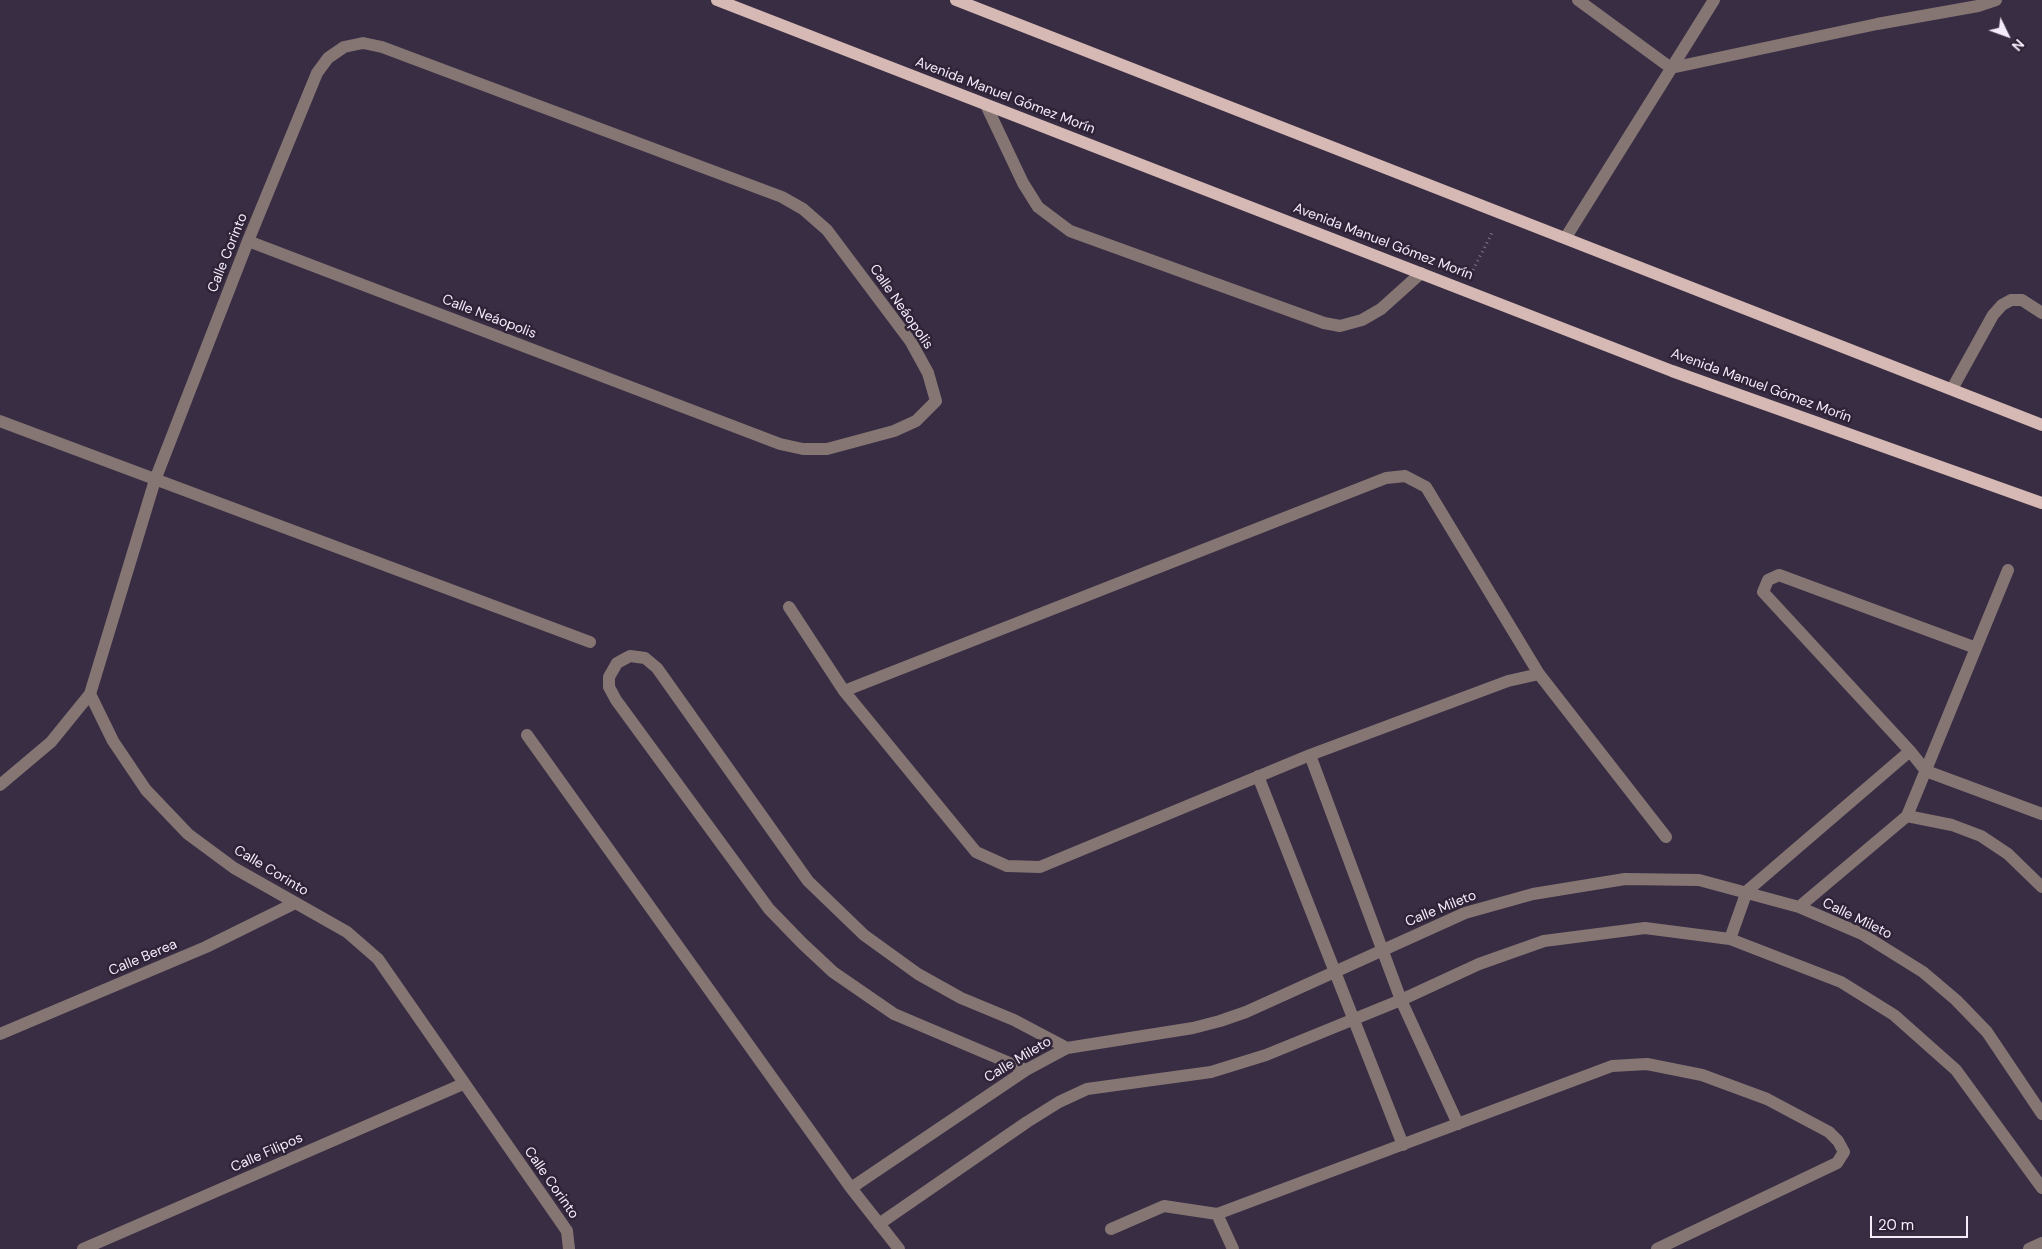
<!DOCTYPE html>
<meta charset="utf-8">
<style>
body{margin:0}
#map{position:relative;width:2042px;height:1249px;overflow:hidden;background:#392d43;font-family:"DM Sans",sans-serif}
canvas{display:block}
.north{position:absolute;left:1982px;top:10px;width:50px;height:50px;-webkit-text-stroke:4px #2f2338;paint-order:stroke;rotate:132deg;font-size:14px;font-weight:700;line-height:20px;text-align:center;color:#f4ecfb}
.north::after{content:'';display:block;margin:auto;width:18px;height:22px;background:#f4ecfb;clip-path:polygon(50% 0,100% 100%,50% 72%,0 100%)}
.scale{position:absolute;left:1870px;top:1216px;width:98px;height:22px;box-sizing:border-box;border:2px solid #f4ecfb;border-top:0;padding-left:6px;font-size:15px;line-height:18px;white-space:nowrap;color:#f4ecfb;-webkit-text-stroke:4px #2f2338;paint-order:stroke}
</style>
<div id="map">
<canvas width="2042" height="1249"></canvas>
<div class="north">N</div>
<div class="scale">20 m</div>
</div>
<script>
const ctx = document.querySelector('canvas').getContext('2d');
ctx.lineJoin = 'round';
function toPath(rows) {
  const path = new Path2D();
  for (const r of rows) {
    path.moveTo(r[0], r[1]);
    for (let i = 2; i < r.length; i += 2) path.lineTo(r[i], r[i + 1]);
  }
  return path;
}
function strokePath(path, color, width, dash) {
  ctx.strokeStyle = color;
  ctx.lineWidth = width;
  ctx.lineCap = dash ? 'butt' : 'round';
  ctx.setLineDash(dash || []);
  ctx.stroke(path);
}
function label(font, color, halo, rows, align = 'center') {
  ctx.font = font + ' "DM Sans",sans-serif';
  ctx.lineWidth = 5;
  ctx.setLineDash([]);
  ctx.textBaseline = 'middle';
  ctx.strokeStyle = halo;
  ctx.fillStyle = color;
  for (const [text, x, y, turn = 0] of rows) {
    ctx.save();
    ctx.translate(x, y);
    ctx.rotate((+turn || 0) * Math.PI / 180);
    ctx.textAlign = isNaN(turn) ? turn : align;
    if (halo) ctx.strokeText(text, 0, 0);
    ctx.fillText(text, 0, 0);
    ctx.restore();
  }
}
strokePath(toPath([
 [1473,270,1492,233]
]), '#807589', 3, [1, 4]);
strokePath(toPath([
 [1578,0,1671,68,1877,24,1978,6,1996,0],
 [986,105,1023,183,1038,207,1070,231,1324,323,1340,326,1362,320,1381,309,1421,273],
 [1566,237,1714,0],
 [1952,389,1993,315,2002,305,2011,300,2022,300,2042,313],
 [0,421,590,642],
 [789,607,844,691,976,852,1007,866,1040,867,1310,755,1508,681,1539,674],
 [1976,648,1779,575,1768,580,1763,592,1910,751,1926,771,2042,814],
 [844,691,1386,478,1405,476,1426,487,1539,674,1666,837],
 [90,694,113,741,146,790,188,834,234,868,347,932,378,959,567,1231,569,1249],
 [527,735,851,1188,899,1249],
 [1310,755,1401,1000,1458,1124],
 [1258,776,1403,1145],
 [0,785,51,742,90,694,155,480,248,241,317,73,328,58,344,47,363,43,382,47,782,197,803,209,827,230,911,342,928,373,936,401,916,421,894,431,827,449,803,449,780,444,248,241],
 [1907,816,1952,825,1981,836,2008,854,2042,887],
 [1799,907,1907,816,2008,570],
 [1730,939,1747,891,1910,751],
 [0,1034,206,947,295,903],
 [1026,1070,894,1014,833,972,802,943,769,909,616,700,609,687,609,677,617,663,630,656,645,658,657,668,808,881,864,935,918,974,961,998,1014,1020,1067,1048],
 [851,1188,1026,1070,1067,1048,1193,1028,1220,1021,1246,1012,1465,913,1533,894,1625,879,1699,880,1799,907,1862,934,1923,972,1956,1000,1987,1032,2042,1114],
 [1217,1214,1233,1249],
 [879,1224,1027,1122,1059,1102,1087,1089,1211,1072,1266,1055,1401,1000,1479,964,1544,941,1645,928,1730,939,1841,982,1894,1015,1956,1070,2042,1188],
 [1111,1229,1164,1206,1217,1214,1612,1066,1647,1064,1702,1075,1767,1099,1829,1132,1838,1141,1844,1152,1837,1163,1657,1249],
 [83,1249,463,1084],
 [2029,1249,2042,1243]
]), '#857674', 12);
strokePath(toPath([
 [717,0,1672,371,2042,503],
 [956,0,2042,425]
]), '#d6b9b4', 12);
label('14px', '#f4ecfb', '#2f2338', [
 ["Avenida Manuel Gómez Morín",1005,96,21],
 ["Avenida Manuel Gómez Morín",1383,242,21],
 ["Calle Corinto",228,253,-68],
 ["Calle Neáopolis",901,307,55],
 ["Calle Neáopolis",489,317,21],
 ["Avenida Manuel Gómez Morín",1761,386,20],
 ["Calle Corinto",271,871,31],
 ["Calle Mileto",1441,909,-22],
 ["Calle Mileto",1857,919,26],
 ["Calle Berea",143,958,-23],
 ["Calle Mileto",1018,1060,-31],
 ["Calle Filipos",267,1153,-24],
 ["Calle Corinto",551,1183,55]
]);
</script>
